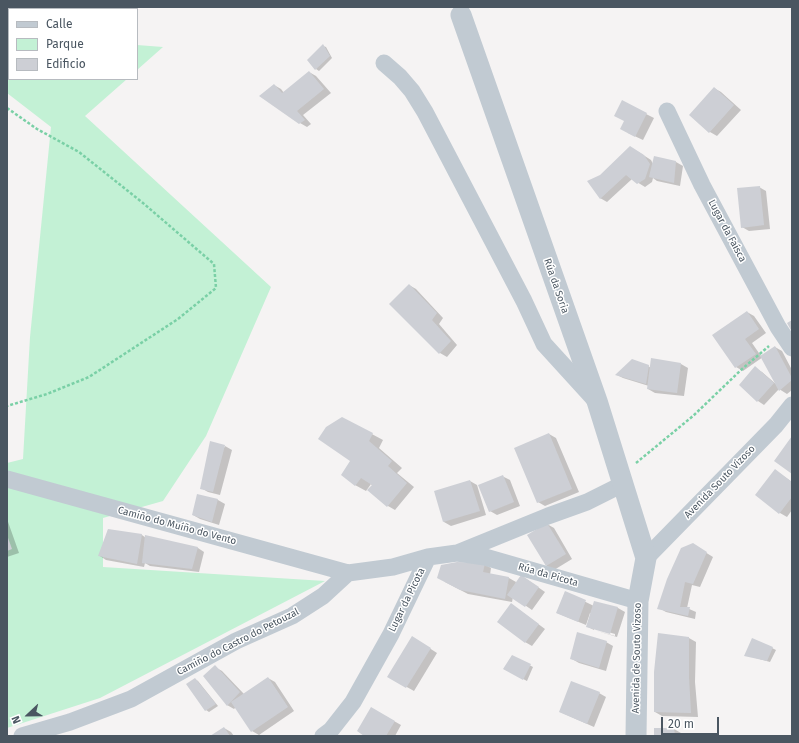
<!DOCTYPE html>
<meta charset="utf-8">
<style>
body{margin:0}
#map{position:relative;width:799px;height:743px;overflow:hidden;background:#f5f3f3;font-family:"Fira Sans",sans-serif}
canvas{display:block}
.frame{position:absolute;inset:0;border:8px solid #4a5661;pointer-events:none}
.legend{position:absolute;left:8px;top:8px;width:130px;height:72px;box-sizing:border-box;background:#fff;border:1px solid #b7bbc0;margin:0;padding:5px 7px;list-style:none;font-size:12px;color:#4a5661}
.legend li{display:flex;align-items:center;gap:8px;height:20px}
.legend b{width:20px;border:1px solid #b7bbc0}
.north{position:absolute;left:8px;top:695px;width:40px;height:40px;-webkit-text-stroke:3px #fff;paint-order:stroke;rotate:248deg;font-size:11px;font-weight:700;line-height:16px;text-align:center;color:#4a5661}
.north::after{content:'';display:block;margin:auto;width:14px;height:18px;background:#4a5661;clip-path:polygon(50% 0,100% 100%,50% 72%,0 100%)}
.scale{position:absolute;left:661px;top:717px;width:58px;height:18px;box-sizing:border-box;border:2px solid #4a5661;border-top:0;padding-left:5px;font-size:12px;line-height:14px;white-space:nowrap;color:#4a5661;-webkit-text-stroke:3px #fff;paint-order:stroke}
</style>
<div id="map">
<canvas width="799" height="743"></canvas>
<div class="frame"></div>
<ul class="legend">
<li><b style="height:5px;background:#c1cad2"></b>Calle</li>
<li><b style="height:11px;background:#c3f1d5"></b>Parque</li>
<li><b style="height:11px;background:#cdcfd5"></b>Edificio</li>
</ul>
<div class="north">N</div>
<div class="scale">20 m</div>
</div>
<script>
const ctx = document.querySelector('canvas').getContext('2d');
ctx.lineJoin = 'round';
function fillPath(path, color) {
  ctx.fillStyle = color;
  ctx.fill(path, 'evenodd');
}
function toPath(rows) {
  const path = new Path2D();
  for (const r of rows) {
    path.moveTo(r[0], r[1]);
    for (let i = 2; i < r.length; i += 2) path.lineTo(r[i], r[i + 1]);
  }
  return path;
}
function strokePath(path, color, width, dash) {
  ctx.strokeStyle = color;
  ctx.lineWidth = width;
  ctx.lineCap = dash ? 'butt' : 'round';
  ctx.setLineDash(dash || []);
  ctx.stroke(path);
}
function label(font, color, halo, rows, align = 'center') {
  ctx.font = font + ' "Fira Sans",sans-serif';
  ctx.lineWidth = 3;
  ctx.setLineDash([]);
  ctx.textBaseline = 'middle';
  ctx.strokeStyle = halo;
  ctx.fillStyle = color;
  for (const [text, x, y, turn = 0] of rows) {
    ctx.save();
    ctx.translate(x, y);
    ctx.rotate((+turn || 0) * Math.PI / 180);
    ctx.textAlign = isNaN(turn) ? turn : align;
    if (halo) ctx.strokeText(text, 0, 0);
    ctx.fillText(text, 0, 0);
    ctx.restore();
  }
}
fillPath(toPath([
 [7,33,9,33,9,79,127,79,85,116,271,287,206,436,163,501,103,518,103,567,325,581,100,698,7,728,7,463,23,459,30,337,51,127,7,93],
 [137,45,163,47,137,70]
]), '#c3f1d5');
fillPath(toPath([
 [323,46,326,47,332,58,319,71,316,69],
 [309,72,316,76,331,93,303,115,311,124,307,127,300,123,274,85,281,89,284,93],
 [714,88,721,92,741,110,717,136,710,132,690,115],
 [622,102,654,118,643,140,628,133],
 [637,151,651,160,653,164,676,162,683,166,680,186,657,181,653,178,652,182,645,187,632,179,607,202,600,198,600,176],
 [759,187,766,191,770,229,749,231,742,227],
 [409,285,416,289,443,318,439,324,457,345,447,357,440,353],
 [747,312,754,316,766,333,752,343,761,356,775,347,782,351,792,370,792,390,787,394,779,389,764,405,758,401,755,368,762,372,777,385,763,357,743,371,736,367],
 [681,364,688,368,684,396,655,393,648,389,649,386,623,378,617,375,648,366,651,368],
 [342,418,383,440,379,448,402,468,397,473,414,487,395,510,388,506,371,484,366,491,355,485],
 [549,434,556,438,579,492,545,506,538,502],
 [225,446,232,450,220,495,208,492,201,488],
 [775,470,792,482,792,510,787,517,780,513],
 [502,476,510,480,520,506,497,515,490,511],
 [470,481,477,485,486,515,451,526,444,522,436,492],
 [198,496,218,500,225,504,219,525,200,519,193,515],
 [7,519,19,553,7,557],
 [547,524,554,528,572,559,554,570,547,566,528,535],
 [108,530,142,535,146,538,198,548,204,552,199,572,150,566,145,563,144,567,106,560,100,556],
 [692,544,713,557,700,587,692,585,687,608,696,612,695,619,666,612,659,608],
 [484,564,491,568,490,575,509,578,516,582,515,586,522,576,545,592,532,610,513,597,512,602,468,594,445,582],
 [565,592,594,606,595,602,618,608,625,612,617,637,594,630,615,636,615,634,594,628,594,630,588,627,592,614,590,613,586,625,557,613],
 [518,609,545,629,532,646,525,642],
 [689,638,696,642,695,682,698,717,662,716,655,712],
 [420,642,437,653,414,691,389,677],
 [606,642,613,646,606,671,579,663,572,659],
 [772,648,776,650,770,662,745,655],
 [512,656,533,667,527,681,504,669],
 [215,667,222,671,244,694,268,678,275,682,294,711,259,735,252,731,236,707,234,709,227,705],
 [195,679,198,681,218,706,209,712,206,710],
 [599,693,606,697,594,727,560,712],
 [371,708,401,725,395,736,366,736],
 [224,728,231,732,234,736,212,736],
 [674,729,681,733,681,736,655,736]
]), '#0003');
fillPath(toPath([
 [323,44,330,56,315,70,307,60],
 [309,71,324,89,297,111,305,120,299,124,259,96,274,84,282,93],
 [714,87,734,105,709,133,689,115],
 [622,100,647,113,635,137,620,129,624,121,614,116],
 [630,146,644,155,650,164,645,179,637,184,626,175,600,199,587,181,600,175],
 [654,156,676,161,674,183,649,177],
 [760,186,764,225,741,228,737,188],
 [409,284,437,313,432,320,451,341,439,354,389,304],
 [747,311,759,329,745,339,756,354,735,368,712,335],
 [792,320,792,332,787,323],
 [775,346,792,378,792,380,779,391,760,356],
 [651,358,681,363,677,393,647,389],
 [632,359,649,365,646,384,615,375],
 [755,366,774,383,757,402,739,385],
 [342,417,373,433,369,441,392,461,388,466,407,483,387,507,367,490,372,485,361,478,355,486,341,475,350,461,318,439,326,427],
 [549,433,572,489,537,503,514,448],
 [792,436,792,474,774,461],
 [210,441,225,445,213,492,200,489],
 [775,469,792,482,792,497,779,514,755,495],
 [503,475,514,502,489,512,478,485],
 [470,480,480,511,443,522,434,491],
 [197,494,218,499,212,522,192,515],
 [547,523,566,554,546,566,527,535],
 [108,529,142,534,137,564,98,556],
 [7,535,12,549,7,551],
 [145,535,198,547,192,569,142,563],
 [693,543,707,552,693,584,685,582,680,607,690,607,688,616,657,609,667,579,681,548],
 [457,562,485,563,483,572,509,577,505,599,460,590,437,578,441,565],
 [521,575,539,587,525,607,507,595],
 [565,591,586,600,578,622,556,613],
 [594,601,618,607,610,634,586,627],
 [511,603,539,624,525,643,497,622],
 [577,632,607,641,599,668,570,659],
 [658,633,689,637,689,678,691,713,654,712,654,672],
 [412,636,431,648,406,688,387,677],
 [752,638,773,647,767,661,744,656],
 [512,655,531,664,523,680,503,669],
 [215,665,240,692,227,706,203,676],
 [268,677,288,707,251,732,231,702],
 [195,678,216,704,205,711,186,684],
 [571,681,600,692,587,724,559,712],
 [371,707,395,721,386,736,364,736,357,731],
 [224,727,230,736,210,736],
 [654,728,674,728,675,736,654,736]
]), '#cdcfd5');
strokePath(toPath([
 [7,108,37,129,79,152,143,203,214,264,216,288,178,319,89,377,47,394,7,406],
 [636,463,693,416,742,369,769,346]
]), '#7ad0a6', 2.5, [3, 2]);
strokePath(toPath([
 [384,63,400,77,412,91,425,112,524,301,544,344,595,400],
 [667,111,702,185,778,327,792,348],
 [7,479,348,573],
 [457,553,485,557,638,601],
 [646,558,776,425,792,405],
 [22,736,70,722,131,699,236,641,292,616,323,596,348,573,393,567,428,557,457,553,548,516,587,502,623,484],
 [323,736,331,730,353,702,391,634,428,557]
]), '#c1cad2', 17);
strokePath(toPath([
 [461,15,597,401,646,558,638,601,636,736]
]), '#c1cad2', 21);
label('10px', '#4a5661', '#fff', [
 ["Lugar da Faísca",727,231,62],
 ["Rúa da Soria",556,286,71],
 ["Avenida Souto Vizoso",720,482,-46],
 ["Camiño do Muíño do Vento",177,526,15],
 ["Rúa da Picota",548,575,16],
 ["Lugar da Picota",407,600,-64],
 ["Camiño do Castro do Petouzal",238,642,-27],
 ["Avenida de Souto Vizoso",637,658,-89]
]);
</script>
